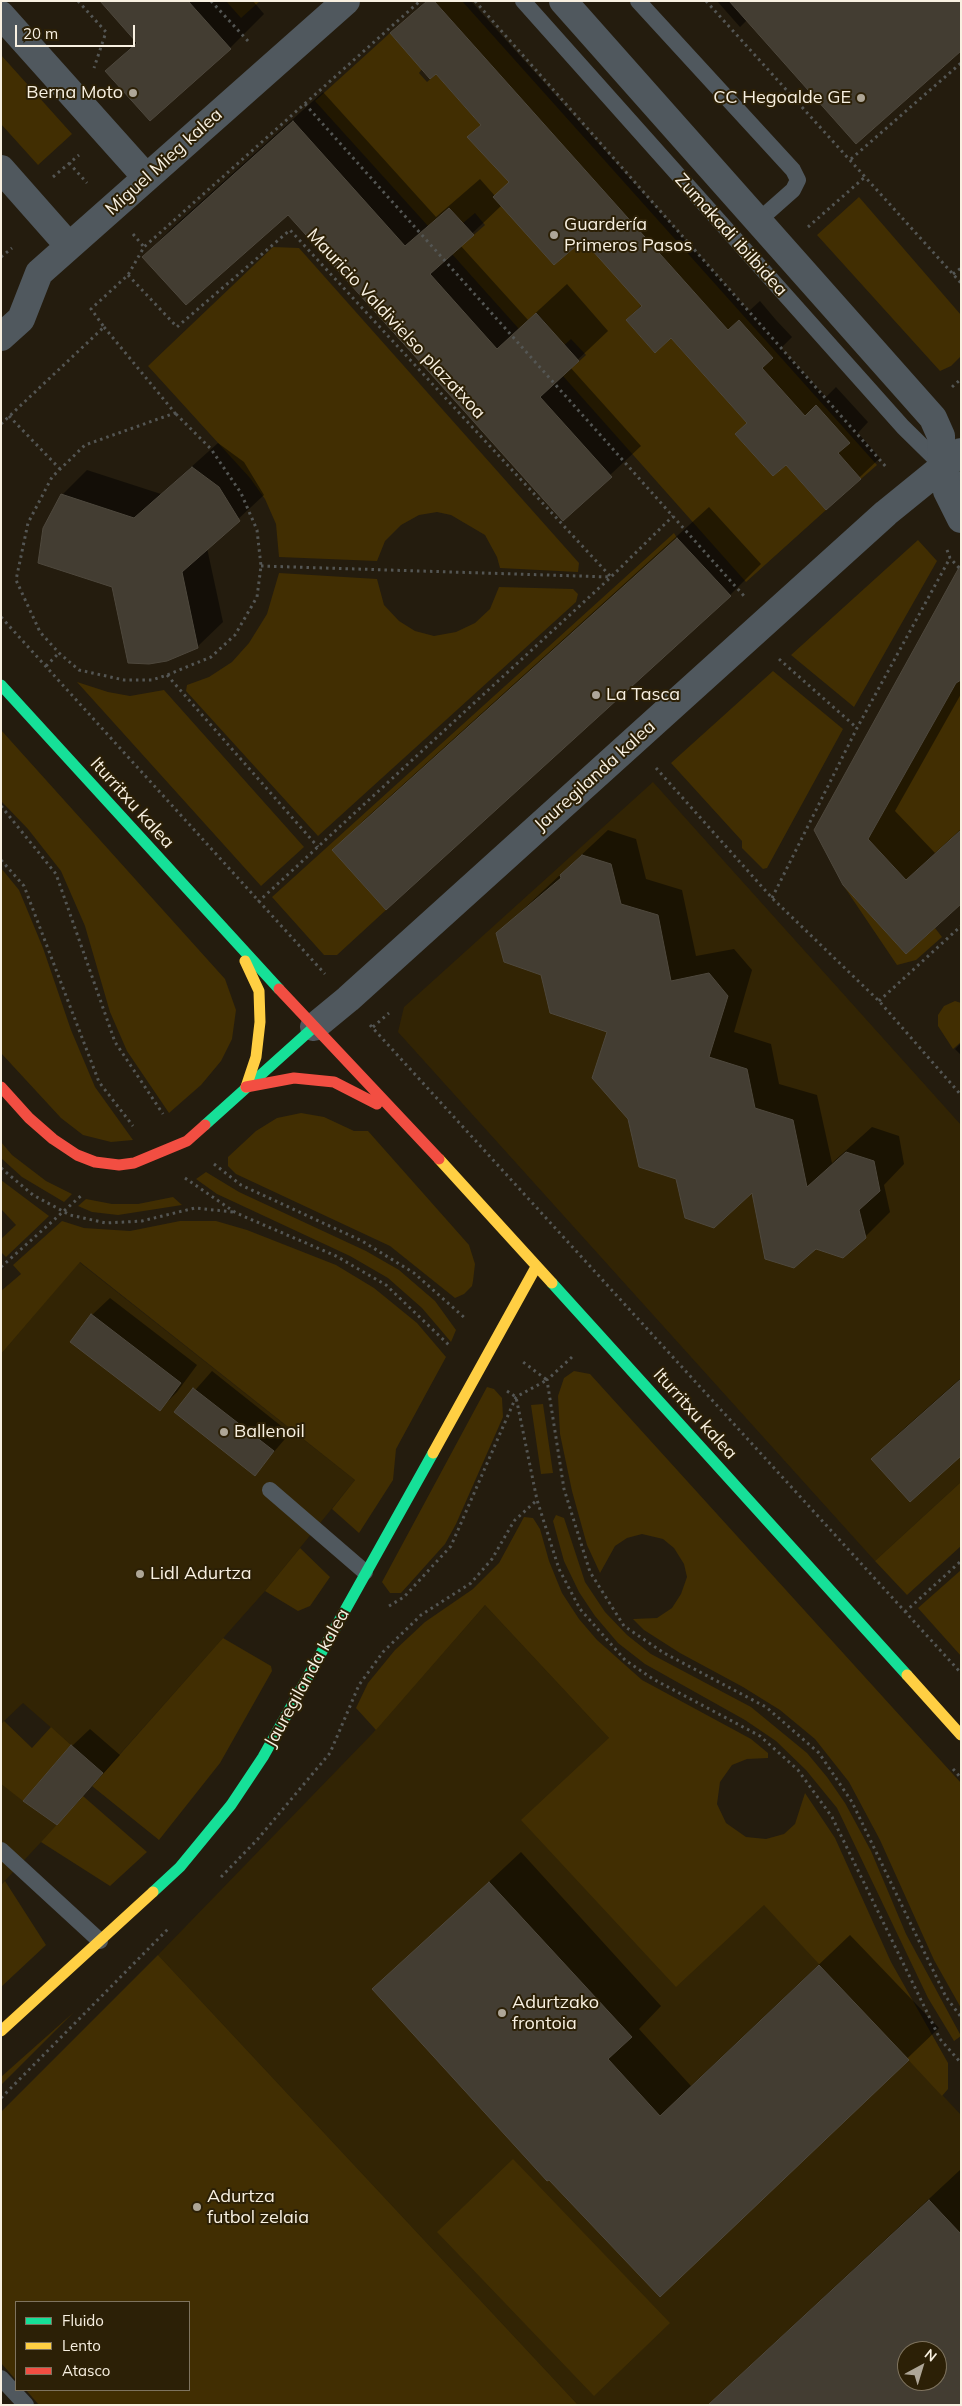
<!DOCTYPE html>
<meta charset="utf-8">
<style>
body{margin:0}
#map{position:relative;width:962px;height:2406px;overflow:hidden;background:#241c0e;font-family:Mulish,sans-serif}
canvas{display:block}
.frame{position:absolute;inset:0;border:2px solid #f8f0e1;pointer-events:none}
.legend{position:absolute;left:15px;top:2301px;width:175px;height:90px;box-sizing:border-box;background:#2c2006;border:1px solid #7e735e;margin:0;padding:6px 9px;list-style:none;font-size:15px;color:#f8f0e1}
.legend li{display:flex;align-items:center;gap:10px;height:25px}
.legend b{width:25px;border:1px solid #7e735e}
.north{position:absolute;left:897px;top:2341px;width:50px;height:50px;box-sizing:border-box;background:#2c2006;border:1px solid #7e735e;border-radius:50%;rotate:39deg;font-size:14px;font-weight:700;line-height:20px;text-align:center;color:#f8f0e1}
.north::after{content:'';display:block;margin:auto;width:18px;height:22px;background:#aea697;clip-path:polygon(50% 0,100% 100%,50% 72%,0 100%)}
.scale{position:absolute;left:15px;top:25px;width:120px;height:22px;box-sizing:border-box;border:2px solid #f8f0e1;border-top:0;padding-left:6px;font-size:15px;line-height:18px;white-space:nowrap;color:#f8f0e1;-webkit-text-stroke:4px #2c2006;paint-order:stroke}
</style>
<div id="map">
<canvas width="962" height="2406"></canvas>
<div class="frame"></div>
<ul class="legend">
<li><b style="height:6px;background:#16e098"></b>Fluido</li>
<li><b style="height:6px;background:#ffcf43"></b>Lento</li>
<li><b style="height:6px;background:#f24e42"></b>Atasco</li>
</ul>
<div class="north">N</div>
<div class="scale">20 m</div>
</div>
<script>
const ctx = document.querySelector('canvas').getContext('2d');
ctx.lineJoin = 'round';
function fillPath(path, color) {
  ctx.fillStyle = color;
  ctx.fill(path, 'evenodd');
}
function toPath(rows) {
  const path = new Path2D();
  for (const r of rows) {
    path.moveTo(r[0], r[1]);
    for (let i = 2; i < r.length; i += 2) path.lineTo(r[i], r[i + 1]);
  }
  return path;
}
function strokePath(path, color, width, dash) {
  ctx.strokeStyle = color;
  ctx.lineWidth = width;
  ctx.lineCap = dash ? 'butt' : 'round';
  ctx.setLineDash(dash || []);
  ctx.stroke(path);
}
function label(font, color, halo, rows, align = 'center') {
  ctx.font = font + ' Mulish,sans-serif';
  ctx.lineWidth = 4;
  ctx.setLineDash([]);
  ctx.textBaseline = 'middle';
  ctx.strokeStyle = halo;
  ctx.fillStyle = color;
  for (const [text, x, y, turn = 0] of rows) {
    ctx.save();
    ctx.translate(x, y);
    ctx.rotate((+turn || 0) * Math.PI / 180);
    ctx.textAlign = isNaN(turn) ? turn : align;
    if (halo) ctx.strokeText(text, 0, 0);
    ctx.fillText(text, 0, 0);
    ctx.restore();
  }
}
fillPath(toPath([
 [653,782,961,1125,961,1482,875,1561,398,1032,404,1007],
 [79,1262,355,1480,265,1591,103,1773,23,1703,1,1724,1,1354],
 [485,1605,961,2115,961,2405,578,2405,158,1955,372,1734],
 [907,2351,937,2351,937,2381,907,2381],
 [1,1784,57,1825,1,1885]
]), '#322404');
fillPath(toPath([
 [226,1,260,1,241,18],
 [434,1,462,1,877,465,861,479,838,453,849,443,816,406,805,416,762,368,773,358,739,320,728,330],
 [390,33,422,69,419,73,427,82,436,74,481,125,468,137,549,209,524,231,554,265,583,239,642,305,626,320,655,353,671,338,747,423,735,434,773,476,786,465,826,510,746,582,563,376,586,355,571,339,548,360,550,328,537,313,519,329,452,254,485,225,475,213,463,223,449,208,428,226,315,101],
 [1,55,72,134,38,165,1,124],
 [859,197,961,315,961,356,951,366,940,371,817,235],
 [273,247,299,248,579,563,578,572,500,568,497,557,485,535,451,515,437,512,419,515,401,525,385,541,377,561,279,557,276,524,265,499,250,478,148,366],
 [674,533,677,538,333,850,386,910,337,955,324,955,272,897],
 [918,540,937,561,854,707,791,655],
 [279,573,377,579,384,605,399,621,415,631,434,636,456,632,475,623,490,609,499,587,573,589,578,594,576,602,318,836,186,691,187,685,209,677,232,662,249,643,267,614],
 [773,671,843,729,767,868,763,869,742,848,742,841,671,763],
 [961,680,961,830,906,880,868,839,956,683],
 [77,682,108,692,130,696,164,690,304,847,261,886],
 [1,730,225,979,236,1010,232,1039,221,1061,201,1085,169,1113,127,1051,110,1012,85,926,61,871,28,829,1,801],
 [1,868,19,890,43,948,71,1030,95,1087,133,1140,111,1142,83,1135,61,1118,1,1053],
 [843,885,906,954,935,928,942,937,916,960,897,965],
 [955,1001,961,1003,961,1042,953,1049,938,1026,938,1015,944,1006],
 [301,1113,324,1117,354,1131,368,1131,469,1245,475,1264,473,1281,472,1286,464,1294,455,1298,390,1246,236,1174,228,1166,228,1157,256,1131,277,1118],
 [1,1142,12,1155,46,1181,72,1194,64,1202,22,1177,1,1158],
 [206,1172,239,1192,366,1251,399,1270,435,1301,456,1330,451,1342,422,1308,388,1278,350,1256,217,1194,196,1179],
 [1,1180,49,1216,6,1257,1,1252,1,1239,16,1225,1,1209],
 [173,1197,182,1205,118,1215,92,1212,78,1206,86,1199,112,1204,138,1204],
 [62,1221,84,1228,130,1231,180,1221,216,1221,247,1230,336,1265,374,1288,417,1323,446,1357,396,1449,393,1480,359,1533,332,1509,355,1480,80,1262,1,1354,1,1291,21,1274,13,1265],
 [574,1371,590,1374,961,1783,961,2008,934,1960,880,1840,849,1782,815,1739,780,1710,743,1687,680,1653,644,1630,633,1619,657,1618,672,1608,681,1594,687,1577,684,1564,674,1548,663,1539,642,1534,627,1538,615,1546,600,1573,587,1545,572,1491,560,1434,558,1396,564,1378],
 [487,1387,494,1389,502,1398,503,1417,456,1524,445,1544,401,1593,390,1593,382,1582],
 [543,1404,553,1473,541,1474,531,1405],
 [961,1482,961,1546,907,1595,875,1561],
 [556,1515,564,1518,585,1582,605,1612,627,1635,651,1654,751,1707,807,1753,827,1777,845,1803,871,1851,906,1934,961,2036,954,2041,928,1998,837,1808,806,1770,776,1741,745,1720,645,1664,618,1643,595,1616,579,1592,564,1561,553,1521],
 [524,1517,533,1518,540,1529,549,1561,562,1593,579,1619,597,1640,642,1680,751,1739,768,1753,768,1758,747,1759,732,1765,720,1782,717,1804,726,1823,746,1837,766,1839,784,1834,795,1824,805,1793,835,1838,891,1962,948,2063,948,2089,942,2096,764,1905,676,1987,521,1820,609,1738,485,1605,376,1730,356,1708,368,1683,395,1650,425,1622,473,1589,499,1563],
 [300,1548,330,1577,310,1606,298,1611,265,1591],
 [961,1570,961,1656,918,1608],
 [223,1638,271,1666,272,1671,220,1763,159,1840,92,1786],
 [4,1721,32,1748,51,1727,71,1745,23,1801,1,1784,1,1724],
 [83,1796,147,1852,110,1886,41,1842],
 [5,1881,46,1945,1,1987,1,1885],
 [158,1955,578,2405,39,2405,26,2390,189,2390,189,2302,16,2302,16,2380,1,2363,1,2112],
 [74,2012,1,2085,1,2077],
 [513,2159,670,2323,594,2396,437,2232]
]), '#412e02');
fillPath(toPath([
 [101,1,253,1,264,14,230,48,150,120,107,71,137,41],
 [426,1,471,1,749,311,760,301,776,320,792,337,781,348,826,397,836,387,868,422,858,433,880,458,826,509,671,336,627,320,643,305,583,238,502,205,460,245,528,320,567,284,608,331,570,367,641,446,563,519,288,213,143,257,173,227,323,92,436,217,480,179,495,196,510,181,469,137,482,124,436,72,392,34],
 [717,1,961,1,747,20,740,27],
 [218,443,244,462,264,495,207,548,223,622,197,647,113,586,62,495,87,470,161,494],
 [709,507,761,564,730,595,334,851,365,819],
 [961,582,961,694,895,811,935,853,961,829,961,902,844,884],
 [608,830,636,839,646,879,682,890,696,956,734,949,752,970,734,1032,771,1044,779,1084,817,1095,832,1163,872,1127,899,1136,904,1164,884,1185,890,1212,865,1237,752,1190,677,1178,608,1031,498,933],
 [961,1043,961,1055,955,1049],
 [110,1298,197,1365,177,1392,160,1409,92,1315],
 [212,1371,290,1433,255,1474,176,1412],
 [961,1378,961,1455,873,1459,898,1434],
 [90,1729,120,1755,74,1806,72,1746],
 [521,1852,661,2006,639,2029,691,2086,850,1935,939,2028,660,2295,374,1989],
 [960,2170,961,2405,708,2405],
 [907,2351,937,2351,937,2381,907,2381]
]), '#0007');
const building = toPath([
 [100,1,188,1,231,49,150,121,105,71,137,43,100,1],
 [427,1,434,1,728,330,739,320,773,358,762,368,805,416,816,405,850,443,838,453,861,479,826,510,786,465,773,476,735,434,747,423,671,338,655,353,626,320,642,306,583,240,554,265,493,197,509,182,467,137,481,125,436,74,430,79,390,33,427,1],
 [729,1,961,1,961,51,856,144,729,1],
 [293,121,405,246,449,208,474,235,430,274,497,349,536,313,579,361,540,397,612,477,563,521,288,215,186,305,142,257,293,121],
 [192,467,219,487,240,521,182,572,198,648,167,661,149,664,128,663,112,587,38,563,43,528,61,494,134,518,192,467],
 [677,538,731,596,386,910,332,850,677,538],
 [961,564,961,680,956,683,868,839,906,880,961,830,961,904,906,954,843,885,814,830,961,564],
 [582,855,611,864,621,904,658,915,671,981,709,973,728,996,709,1057,747,1069,755,1108,793,1120,807,1187,846,1152,874,1161,880,1191,859,1210,866,1238,843,1258,816,1249,794,1268,765,1259,752,1193,714,1228,685,1218,676,1179,639,1167,628,1119,592,1078,607,1032,550,1013,541,975,504,962,496,933,561,878,560,875,582,855],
 [91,1314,181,1383,160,1411,70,1342,91,1314],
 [961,1379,961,1456,910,1502,871,1459,961,1379],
 [193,1388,274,1451,255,1476,174,1412,193,1388],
 [71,1745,103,1773,57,1825,23,1801,71,1745],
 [489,1882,632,2037,608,2059,660,2116,819,1965,909,2060,660,2297,549,2180,547,2181,372,1989,489,1882],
 [929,2200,961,2234,961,2405,708,2405,929,2200],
 [907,2351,937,2351,937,2381,907,2381,907,2351]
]);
fillPath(building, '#433d32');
strokePath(building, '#4e483d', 1);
strokePath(toPath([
 [78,1,106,32,94,68],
 [211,1,248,41],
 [475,1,887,468],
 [706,1,961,283],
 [305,104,744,596],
 [851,159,961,63],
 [69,163,87,183],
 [53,177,79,155],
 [808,227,866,176],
 [133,234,144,247],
 [1,257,12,248],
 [953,274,961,268],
 [128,275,177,327,290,230,611,577],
 [104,327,175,413,85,445,52,477,28,523,16,580,40,632,59,653,79,670,124,680,152,680,167,675,211,657,235,635,257,597,261,566,257,530,241,493,211,449,175,413],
 [952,387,961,379],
 [9,416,60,469],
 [1,424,104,327,91,309,128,275,144,247,420,1],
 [947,550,950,558,961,570],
 [261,566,610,577],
 [1,617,325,974],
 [779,659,857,728],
 [46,666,59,653],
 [167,675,318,847],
 [656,768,772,898,879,1001,961,1095],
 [1,806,56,874,115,1042,163,1114],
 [1,860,24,886,99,1082,133,1126],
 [772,898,857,728,950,558],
 [258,902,611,577,673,516],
 [879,1001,961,926],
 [370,1025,961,1673],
 [373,1027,389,1013],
 [214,1164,241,1185,362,1241,414,1273,466,1319],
 [1,1168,33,1195,70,1215,106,1223,142,1221,195,1208,233,1212],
 [185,1178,236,1213,336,1256,386,1285,451,1347],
 [1,1267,83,1194],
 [572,1357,547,1380,564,1489,590,1572,624,1626,664,1653,766,1707,819,1753,852,1802,946,1997,961,2017],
 [507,1391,516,1397,537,1500,559,1569,580,1609,625,1660,653,1679,760,1736,798,1770,832,1817,940,2039,961,2063],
 [389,1606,404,1597,451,1546,516,1397,547,1380,523,1362],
 [905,1612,961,1561],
 [953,1769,961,1778],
 [221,1877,257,1840,330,1753,359,1685,383,1652,421,1615,471,1583,492,1559,514,1521,537,1500],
 [1,2098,168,1929]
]), '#545654', 3, [2.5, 4]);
strokePath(toPath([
 [523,1,903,427,961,484],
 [638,1,793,170,798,180,793,190,758,221],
 [270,1490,365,1572],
 [1,1850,100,1941],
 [1,2378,26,2405]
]), '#50585e', 16);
strokePath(toPath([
 [563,1,933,418,941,436,942,466,947,491,961,519],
 [1,15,146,177],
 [1,169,69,246],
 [1,337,21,319,39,273,346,1],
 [314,1027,348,999,886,513,961,452]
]), '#50585e', 28);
strokePath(toPath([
 [1,685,279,989],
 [205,1125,314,1027],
 [552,1283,907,1675],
 [153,1892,180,1867,231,1805,263,1757,433,1453]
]), '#16e098', 11);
strokePath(toPath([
 [245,961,259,991,260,1022,256,1057,246,1087],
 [439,1159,552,1283],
 [433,1453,536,1267],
 [907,1675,961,1735],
 [1,2031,153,1892]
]), '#ffcf43', 11);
strokePath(toPath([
 [279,989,439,1159],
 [1,1087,29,1118,53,1139,77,1155,95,1162,119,1165,134,1163,187,1141,205,1125],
 [246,1087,294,1078,334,1082,377,1104]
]), '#f24e42', 11);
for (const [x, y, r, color] of [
 [133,93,5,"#aea697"],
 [861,98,5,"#aea697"],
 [554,235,5,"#aea697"],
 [596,695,5,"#aea697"],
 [224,1432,5,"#aea697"],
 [140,1574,5,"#aea697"],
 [502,2013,5,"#aea697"],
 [197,2207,5,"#aea697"]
]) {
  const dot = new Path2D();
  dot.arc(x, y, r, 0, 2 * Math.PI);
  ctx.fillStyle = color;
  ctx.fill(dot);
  strokePath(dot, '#2c2006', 2);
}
label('18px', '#f8f0e1', '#2c2006', [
 ["Berna Moto",123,93,"right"],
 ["CC Hegoalde GE",851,98,"right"],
 ["Guardería",564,225],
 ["Primeros Pasos",564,246],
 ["La Tasca",606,695],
 ["Ballenoil",234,1432],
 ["Lidl Adurtza",150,1574],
 ["Adurtzako",512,2003],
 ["frontoia",512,2024],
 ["Adurtza",207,2197],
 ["futbol zelaia",207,2218]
], 'left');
label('18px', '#f8f0e1', '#2c2006', [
 ["Miguel Mieg kalea",164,162,-42],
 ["Zumakadi ibilbidea",731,235,48],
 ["Mauricio Valdivielso plazatxoa",396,324,47],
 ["Jauregilanda kalea",595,776,-42],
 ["Iturritxu kalea",132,803,48],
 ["Iturritxu kalea",695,1414,48],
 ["Jauregilanda kalea",307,1678,-61]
]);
</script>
